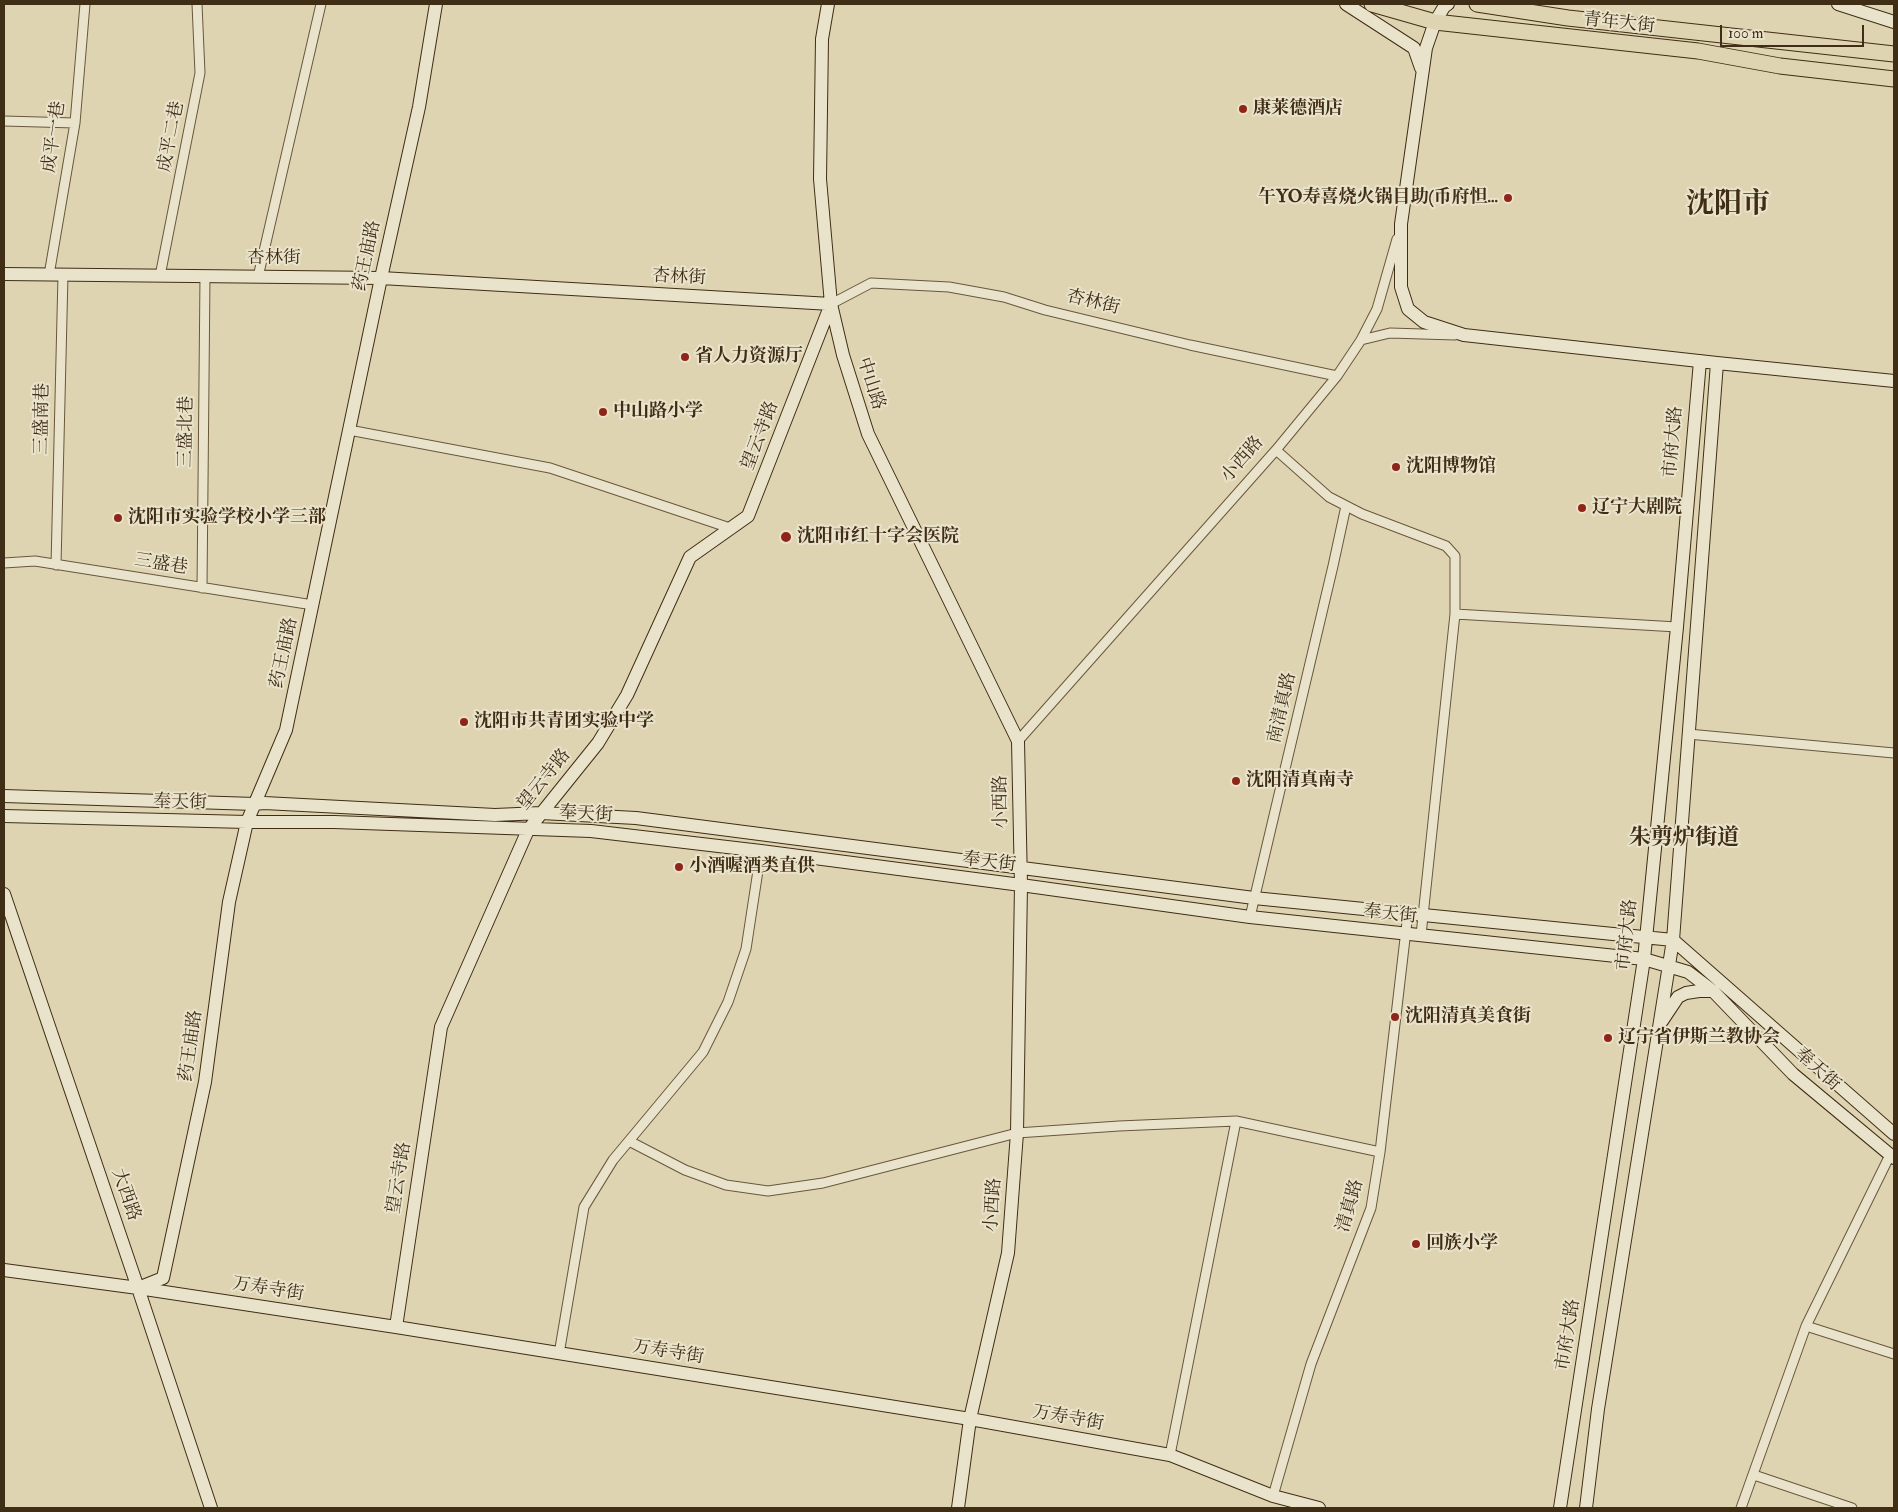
<!DOCTYPE html>
<meta charset="utf-8">
<style>
body{margin:0}
#map{position:relative;width:1898px;height:1512px;overflow:hidden;background:#dfd4b1;font-family:"IM FELL Double Pica",serif}
canvas{display:block}
.frame{position:absolute;inset:0;border:5px solid #402d15;pointer-events:none}
.scale{position:absolute;left:1720px;top:25px;width:144px;height:22px;box-sizing:border-box;border:2px solid #402d15;border-top:0;padding-left:6px;font-size:15px;line-height:18px;white-space:nowrap;color:#402d15;-webkit-text-stroke:4px #eae3cc;paint-order:stroke}
</style>
<div id="map">
<canvas width="1898" height="1512"></canvas>
<div class="frame"></div>
<div class="scale">100 m</div>
</div>
<script>
const ctx = document.querySelector('canvas').getContext('2d');
ctx.lineJoin = 'round';
function toPath(rows) {
  const path = new Path2D();
  for (const r of rows) {
    path.moveTo(r[0], r[1]);
    for (let i = 2; i < r.length; i += 2) path.lineTo(r[i], r[i + 1]);
  }
  return path;
}
function strokePath(path, color, width, dash) {
  ctx.strokeStyle = color;
  ctx.lineWidth = width;
  ctx.lineCap = dash ? 'butt' : 'round';
  ctx.setLineDash(dash || []);
  ctx.stroke(path);
}
function label(font, color, halo, rows, align = 'center') {
  ctx.font = font + ' "IM FELL Double Pica","Noto Serif SC",serif';
  ctx.lineWidth = 4;
  ctx.setLineDash([]);
  ctx.textBaseline = 'middle';
  ctx.strokeStyle = halo;
  ctx.fillStyle = color;
  for (const [text, x, y, turn = 0] of rows) {
    ctx.save();
    ctx.translate(x, y);
    ctx.rotate((+turn || 0) * Math.PI / 180);
    ctx.textAlign = isNaN(turn) ? turn : align;
    if (halo) ctx.strokeText(text, 0, 0);
    ctx.fillText(text, 0, 0);
    ctx.restore();
  }
}
const street = toPath([
 [4,121,75,123],
 [49,275,75,123,85,4],
 [160,276,200,73,197,4],
 [258,277,321,4],
 [831,304,871,283,949,287,1004,297,1045,310,1190,345,1337,376],
 [1361,340,1390,333,1455,335],
 [349,430,550,468,730,528],
 [1276,450,1329,497,1362,514,1446,546,1455,556,1455,614,1421,935],
 [4,563,35,561,313,605],
 [56,565,63,275],
 [202,588,205,276],
 [1455,614,1677,627],
 [1688,734,1894,753],
 [1018,741,1276,450,1337,376,1361,340,1377,309,1397,239],
 [1250,917,1333,566,1346,506],
 [629,1141,685,1170,726,1185,768,1191,823,1183,1017,1133,1119,1126,1236,1121,1380,1152],
 [1806,1326,1894,1354],
 [559,1354,584,1207,613,1160,703,1052,728,1002,746,949,761,851],
 [1170,1455,1236,1121],
 [1754,1475,1852,1508],
 [1273,1496,1311,1364,1371,1208,1380,1152,1408,913],
 [1741,1508,1806,1326,1890,1155]
]);
const secondary = toPath([
 [828,4,822,39,820,179,831,304,843,355,868,434,1018,741,1021,885,1017,1133,1008,1253,970,1419,958,1508],
 [1346,4,1414,48,1421,68],
 [1448,4,1444,7,1435,22,1426,48,1401,224,1401,287,1408,309,1424,322,1464,335,1717,363,1894,381],
 [1838,4,1894,22],
 [4,274,381,278,831,304,748,516,690,557,627,695,598,743,528,830,441,1027,396,1327],
 [4,796,255,804,264,803,495,815,541,813,636,818,1254,898,1673,940,1894,1134],
 [4,816,247,822,334,822,591,831,761,851,1021,885,1250,917,1644,959,1688,972,1713,991,1793,1074,1894,1158],
 [4,894,138,1288,211,1508],
 [1662,1021,1678,997,1686,993,1699,991,1713,991],
 [4,1270,138,1288,396,1327,970,1419,1170,1455,1273,1496,1319,1508],
 [138,1288,163,1278,205,1082,229,902,247,822,286,730,381,278,419,107,436,4],
 [1560,1508,1644,959,1677,627,1700,361],
 [1586,1508,1598,1409,1673,940,1717,363]
]);
const primary = toPath([
 [1372,4,1435,22,1698,51,1780,66,1894,79],
 [1477,4,1568,18,1894,54]
]);
strokePath(street, '#68573c', 11);
strokePath(secondary, '#402d15', 14);
strokePath(primary, '#402d15', 17);
strokePath(street, '#eae3cc', 9);
strokePath(secondary, '#eae3cc', 12);
strokePath(primary, '#dfd4b1', 15);
for (const [x, y, r, color] of [
 [1243,109,5,"#8f2418"],
 [1508,198,5,"#8f2418"],
 [685,357,5,"#8f2418"],
 [603,412,5,"#8f2418"],
 [1396,467,5,"#8f2418"],
 [1582,508,5,"#8f2418"],
 [118,518,5,"#8f2418"],
 [786,537,6,"#8f2418"],
 [464,722,5,"#8f2418"],
 [1236,781,5,"#8f2418"],
 [679,867,5,"#8f2418"],
 [1395,1017,5,"#8f2418"],
 [1608,1038,5,"#8f2418"],
 [1416,1244,5,"#8f2418"]
]) {
  const dot = new Path2D();
  dot.arc(x, y, r, 0, 2 * Math.PI);
  ctx.fillStyle = color;
  ctx.fill(dot);
  strokePath(dot, '#eae3cc', 2);
}
label('18px', '#402d15', '#eae3cc', [
 ["青年大街",1619,24,6],
 ["成平一巷",55,137,-82],
 ["成平二巷",172,137,-79],
 ["药王庙路",368,256,-78],
 ["杏林街",274,259],
 ["杏林街",679,278,3],
 ["杏林街",1093,303,14],
 ["中山路",870,384,72],
 ["三盛南巷",43,419,-89],
 ["三盛北巷",187,432,-89],
 ["望云寺路",761,436,-69],
 ["市府大路",1674,442,-85],
 ["小西路",1243,460,-49],
 ["三盛巷",161,565,9],
 ["药王庙路",285,653,-78],
 ["南清真路",1283,708,-77],
 ["望云寺路",545,780,-51],
 ["小西路",1002,802,-91],
 ["奉天街",180,803,1],
 ["奉天街",586,815,3],
 ["奉天街",989,863,7],
 ["奉天街",1390,915,6],
 ["市府大路",1628,935,-84],
 ["药王庙路",192,1046,-82],
 ["奉天街",1817,1070,42],
 ["望云寺路",400,1178,-81],
 ["大西路",125,1195,71],
 ["小西路",994,1205,-86],
 ["清真路",1351,1206,-74],
 ["万寿寺街",268,1290,9],
 ["市府大路",1569,1335,-81],
 ["万寿寺街",668,1353,9],
 ["万寿寺街",1068,1419,10]
]);
label('bold 18px', '#402d15', '#eae3cc', [
 ["康莱德酒店",1253,109],
 ["午YO寿喜烧火锅目助(币府怛...",1498,198,"right"],
 ["省人力资源厅",695,357],
 ["中山路小学",613,412],
 ["沈阳博物馆",1406,467],
 ["辽宁大剧院",1592,508],
 ["沈阳市实验学校小学三部",128,518],
 ["沈阳市红十字会医院",797,537],
 ["沈阳市共青团实验中学",474,722],
 ["沈阳清真南寺",1246,781],
 ["小酒喔酒类直供",689,867],
 ["沈阳清真美食街",1405,1017],
 ["辽宁省伊斯兰教协会",1618,1038],
 ["回族小学",1426,1244]
], 'left');
label('bold 22px', '#402d15', '#eae3cc', [
 ["朱剪炉街道",1684,839]
]);
label('bold 28px', '#402d15', '#eae3cc', [
 ["沈阳市",1728,206]
]);
</script>
